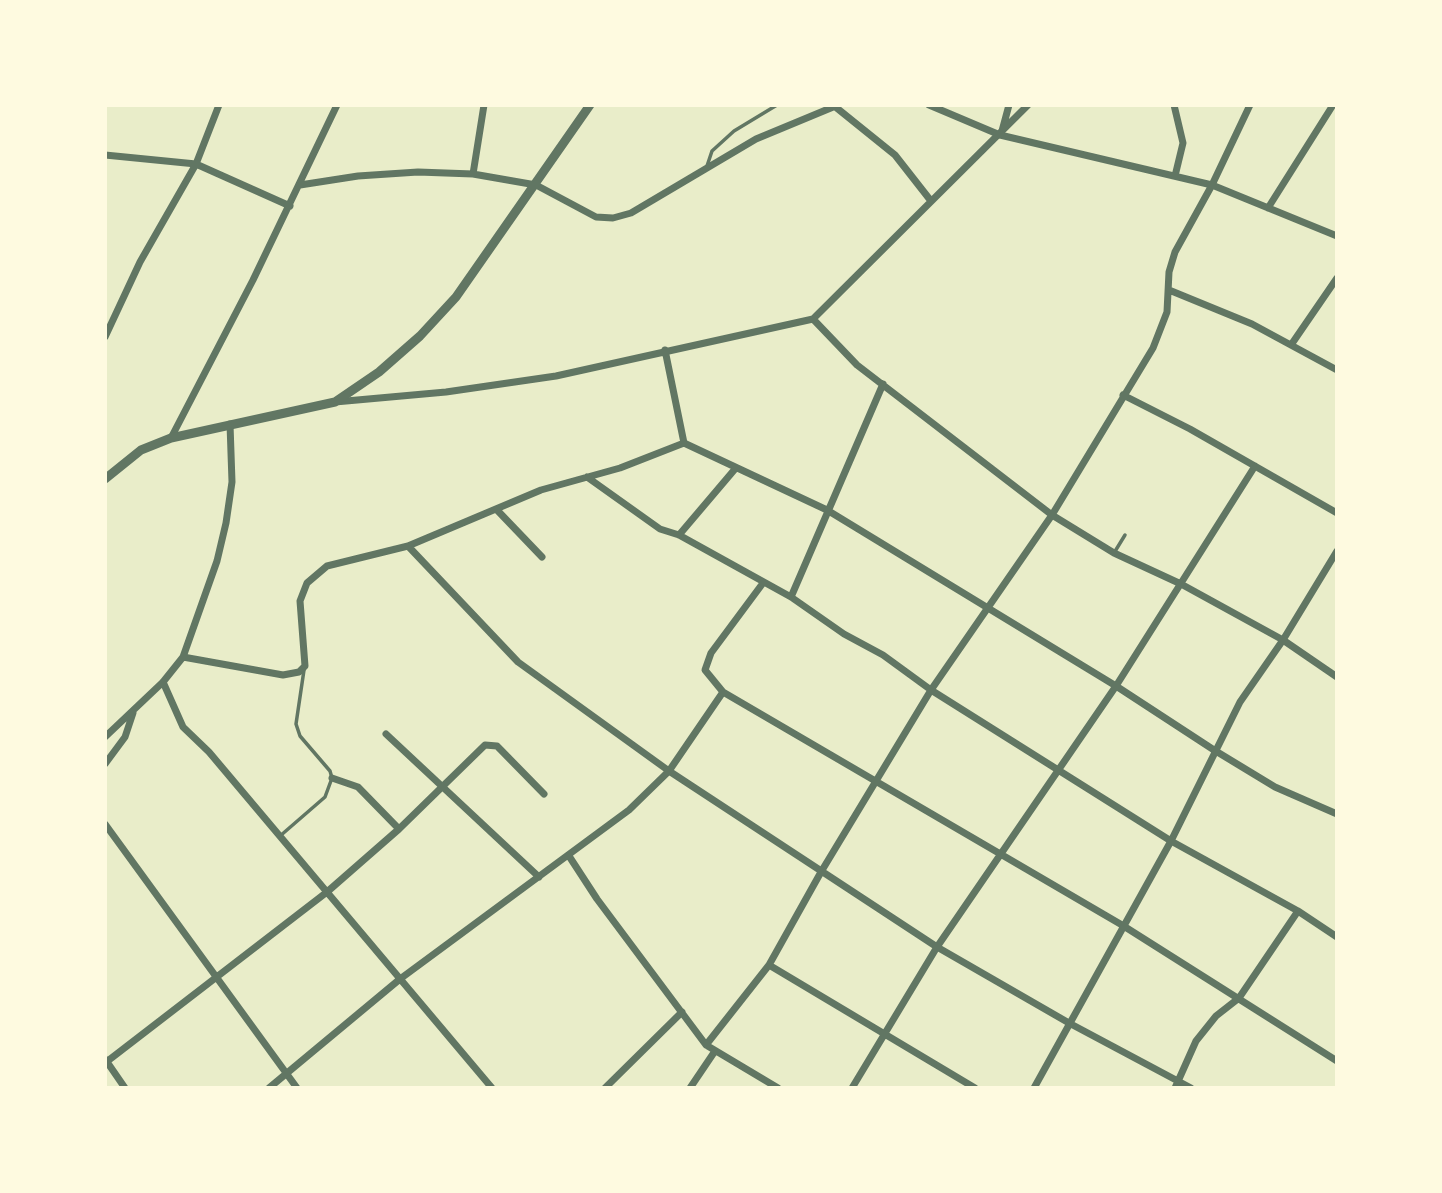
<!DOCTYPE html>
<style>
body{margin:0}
#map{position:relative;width:1442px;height:1193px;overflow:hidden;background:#e9edc9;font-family:Quicksand,sans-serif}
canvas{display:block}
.frame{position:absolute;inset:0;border:107px solid #fefae0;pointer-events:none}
</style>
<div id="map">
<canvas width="1442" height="1193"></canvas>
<div class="frame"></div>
</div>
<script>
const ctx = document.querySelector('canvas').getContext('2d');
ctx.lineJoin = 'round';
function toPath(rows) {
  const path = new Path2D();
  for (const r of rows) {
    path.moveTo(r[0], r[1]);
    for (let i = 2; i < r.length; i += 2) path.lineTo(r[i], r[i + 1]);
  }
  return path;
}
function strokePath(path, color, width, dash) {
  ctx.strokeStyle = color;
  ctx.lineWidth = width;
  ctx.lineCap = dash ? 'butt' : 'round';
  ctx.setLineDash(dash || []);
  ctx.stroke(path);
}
strokePath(toPath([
 [707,166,712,151,734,131,777,105],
 [1114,553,1125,535],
 [280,836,325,797,332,778,330,771,300,736,296,724,304,670]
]), '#617663', 3.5);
strokePath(toPath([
 [833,105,895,155,931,201],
 [929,105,1000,135,1212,185,1337,236],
 [1174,105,1183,143,1175,176],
 [1002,131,1009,105],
 [105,155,196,164,290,206],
 [473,174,484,105],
 [300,185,358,176,418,172,473,174,536,185,596,217,613,218,631,213,756,139,838,105],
 [1268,208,1333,105],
 [1169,290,1252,324,1337,370],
 [813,319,857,365,1052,515,1114,553,1181,584,1283,640,1337,677],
 [813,319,1028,105],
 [105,337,140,262,196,164,219,105],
 [1291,345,1337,278],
 [665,350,684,443],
 [1123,395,1190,429,1337,513],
 [335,402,446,392,556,376,813,319],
 [171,438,253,280,337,105],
 [684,443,827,510,1116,686,1214,750,1275,787,1337,814],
 [587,477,660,529,679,535,791,597,844,634,883,655,931,690,1171,841,1298,911,1337,937],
 [497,510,542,557],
 [679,535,735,469],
 [408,546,518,662,669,771,937,947,1069,1023,1191,1088],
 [763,583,711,653,705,670,723,692,1122,925,1337,1061],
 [791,597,883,384],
 [183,657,283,675,299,672,305,666,300,601,307,583,327,566,408,546,541,490,620,468,684,443],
 [163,682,183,727,209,752,492,1088],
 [386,734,539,877],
 [105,737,163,682,183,657,217,561,226,523,232,482,230,424],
 [105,764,125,737,133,713],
 [332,778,358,787,399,829],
 [105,824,297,1088],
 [569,856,597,899,706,1045,778,1088],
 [769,965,975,1088],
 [706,1045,769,965,821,872,931,690,1052,515,1153,348,1167,312,1169,272,1175,252,1212,185,1250,105],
 [105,1059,125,1088],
 [105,1063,327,892,399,829,485,745,497,746,544,794],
 [269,1088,400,979,629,810,669,771,723,692],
 [605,1088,682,1012],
 [690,1088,715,1051],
 [852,1088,937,947,1116,686,1255,466],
 [1034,1088,1171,841,1240,702,1283,640,1337,551],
 [1175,1088,1196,1041,1216,1016,1239,998,1298,911]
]), '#617663', 7);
strokePath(toPath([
 [105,479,141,450,171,438,335,402,379,372,420,336,456,297,590,105]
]), '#617663', 9);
</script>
